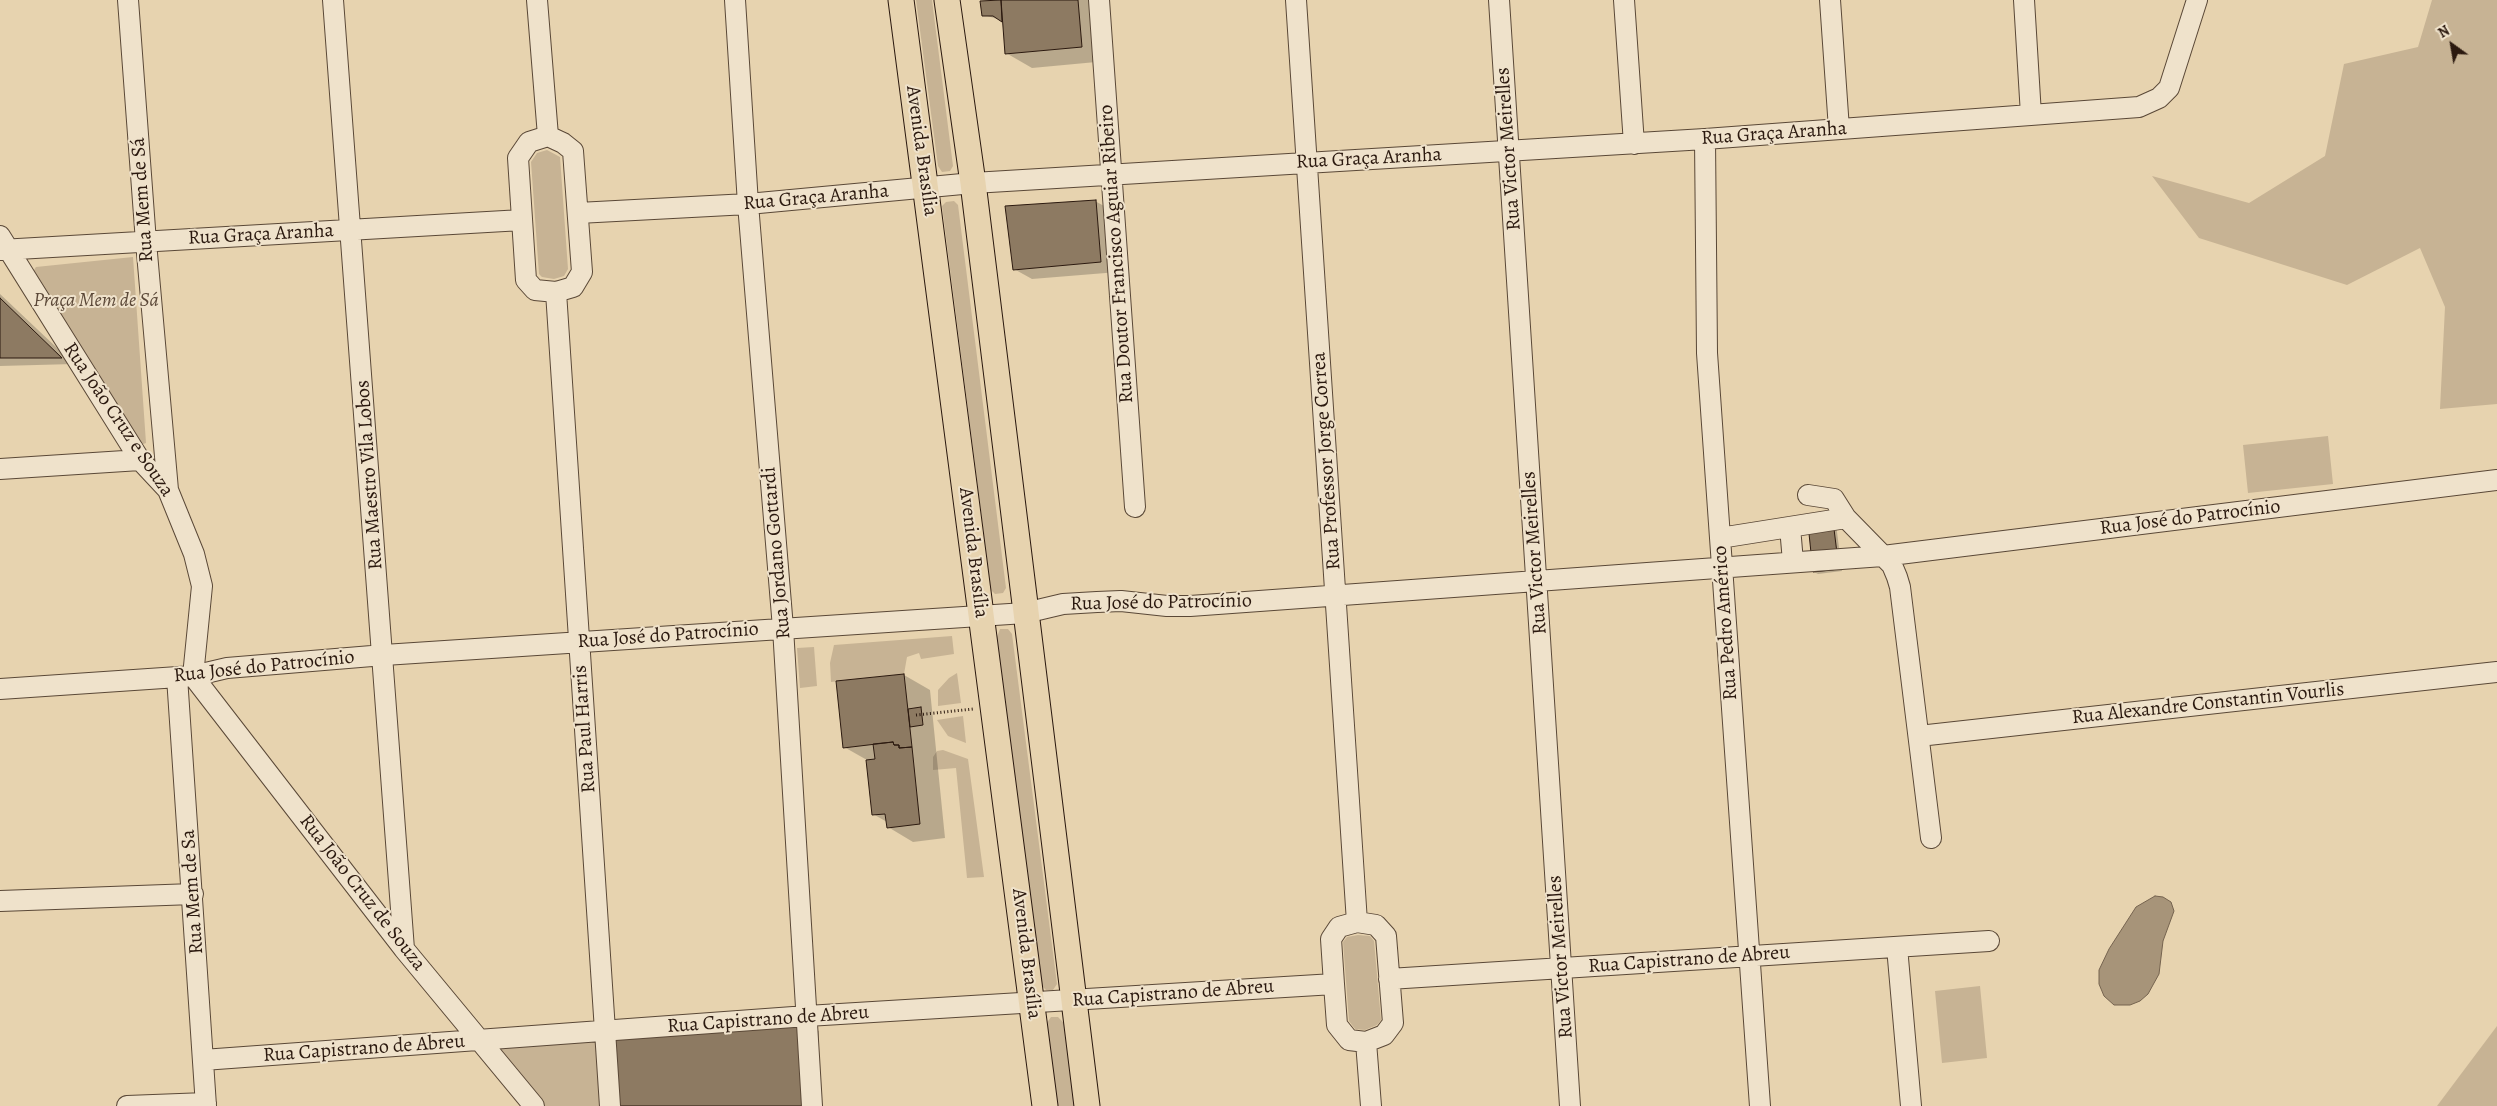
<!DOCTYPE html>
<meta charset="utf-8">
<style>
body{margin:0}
#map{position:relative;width:2497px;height:1106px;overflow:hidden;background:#e7d3af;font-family:Alegreya,serif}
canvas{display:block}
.north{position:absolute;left:2427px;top:20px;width:50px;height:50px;-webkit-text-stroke:4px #efe2cb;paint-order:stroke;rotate:328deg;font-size:14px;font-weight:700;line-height:20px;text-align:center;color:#2b190f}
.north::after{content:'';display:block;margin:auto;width:18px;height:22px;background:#2b190f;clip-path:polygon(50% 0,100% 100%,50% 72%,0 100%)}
</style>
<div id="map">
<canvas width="2497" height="1106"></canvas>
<div class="north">N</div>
</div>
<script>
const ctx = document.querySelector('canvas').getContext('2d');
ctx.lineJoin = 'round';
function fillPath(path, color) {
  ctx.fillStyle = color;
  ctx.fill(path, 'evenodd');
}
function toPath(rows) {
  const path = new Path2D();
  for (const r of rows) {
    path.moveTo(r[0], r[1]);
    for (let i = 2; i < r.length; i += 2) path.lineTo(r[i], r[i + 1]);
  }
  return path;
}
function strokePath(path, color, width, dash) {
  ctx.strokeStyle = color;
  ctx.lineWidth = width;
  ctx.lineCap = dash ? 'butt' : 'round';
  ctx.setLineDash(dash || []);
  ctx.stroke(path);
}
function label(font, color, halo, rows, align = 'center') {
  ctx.font = font + ' Alegreya,serif';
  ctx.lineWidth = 4;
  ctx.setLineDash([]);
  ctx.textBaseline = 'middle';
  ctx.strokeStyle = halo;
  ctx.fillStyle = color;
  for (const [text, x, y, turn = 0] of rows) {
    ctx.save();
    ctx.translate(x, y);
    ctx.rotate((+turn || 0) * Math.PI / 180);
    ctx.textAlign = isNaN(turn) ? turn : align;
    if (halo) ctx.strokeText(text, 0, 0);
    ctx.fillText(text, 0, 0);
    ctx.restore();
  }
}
fillPath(toPath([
 [916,0,932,0,953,166,950,171,942,172,938,166],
 [2432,0,2497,0,2497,404,2440,409,2445,307,2420,248,2347,285,2199,238,2152,176,2249,203,2325,156,2344,64,2418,47],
 [547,150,560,157,568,269,564,276,554,279,542,277,539,274,531,162,537,153],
 [954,201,958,205,1006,588,1003,593,995,594,991,590,942,206,946,202],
 [133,257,146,443,138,446,32,273,36,267],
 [2328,436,2333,484,2248,493,2243,445],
 [1000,629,1008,629,1012,634,1057,984,1053,990,1046,990,1042,986,997,637],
 [952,636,954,654,921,659,919,653,907,657,904,674,831,682,830,663,834,645],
 [814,647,817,686,800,688,797,648],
 [957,673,961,703,938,706,938,690,949,678],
 [963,716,966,743,948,736,937,720],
 [943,750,968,759,984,877,967,878,956,768,933,770,933,757,937,751],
 [1358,935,1370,936,1374,941,1381,1020,1377,1025,1365,1030,1355,1029,1349,1021,1343,942,1347,937],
 [1980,986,1987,1058,1942,1063,1935,991],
 [1051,1017,1058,1017,1064,1023,1075,1106,1056,1106,1046,1024],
 [2497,1026,2497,1106,2437,1106],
 [604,1037,609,1106,542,1106,496,1048]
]), '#c7b394');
const water = toPath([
 [2155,896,2163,897,2171,902,2174,911,2163,941,2159,974,2148,994,2140,1001,2130,1005,2114,1005,2104,996,2099,984,2099,970,2109,949,2136,907,2155,896]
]);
fillPath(water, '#a79479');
strokePath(water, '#75634f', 1);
fillPath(toPath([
 [1000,0,1002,2,1002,0,1102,0,1107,61,1032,68,1006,53,1004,21,984,15],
 [1095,201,1113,211,1118,272,1032,279,1014,269],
 [0,294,74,364,0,366],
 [1836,524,1842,571,1818,574,1814,572],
 [904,675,930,690,945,838,913,842,888,827,887,822,873,814,867,760,844,747],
 [802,1021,819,1031,819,1106]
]), '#0003');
const building = toPath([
 [1001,0,1002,22,993,16,982,16,980,1,1001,0],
 [1001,0,1078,0,1082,47,1005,54,1001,0],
 [1096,200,1101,262,1013,270,1005,206,1096,200],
 [0,298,62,358,0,358,0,298],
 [1833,521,1839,569,1813,572,1808,524,1833,521],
 [904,674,912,747,899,748,899,745,894,745,893,742,843,748,836,681,904,674],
 [921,707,923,725,910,727,908,709,921,707],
 [893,742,894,745,899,745,899,748,912,747,920,824,887,828,885,814,872,815,866,760,875,759,873,744,893,742],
 [802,1019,802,1106,612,1106,607,1033,802,1019]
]);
fillPath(building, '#8d7a62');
strokePath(building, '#2b190f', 1);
const minor = toPath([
 [128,0,146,242,168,490],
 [333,0,404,949],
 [537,0,548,136],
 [735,0,748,204,783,628,812,1106],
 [1099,0,1135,507],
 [1296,0,1357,922],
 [1499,0,1570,1106],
 [1624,0,1634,144],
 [1830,0,1839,129],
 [2024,0,2031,115],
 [548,136,563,143,573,151,582,272,573,287,556,292,535,290,526,280,518,158,529,142,548,136],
 [1705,139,1707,353,1760,1106],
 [578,213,748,204,973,183,1705,139,2139,107,2159,98,2169,88,2197,0],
 [0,236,140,460,168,490,194,554,202,586,193,676,404,949,534,1106],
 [0,250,522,220],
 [556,292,610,1106],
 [0,469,140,460],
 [1808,495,1834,499,1846,518,1892,565,1897,577,1900,587,1931,838],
 [1790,527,1793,562],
 [1720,538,1846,518],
 [177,677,206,1106],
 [0,689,193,676,227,668,384,655,1025,613,1063,604,1097,602,1121,601,1167,606,1190,606,1883,556,2497,480],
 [1919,736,2497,672],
 [0,901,193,894],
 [1357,922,1376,925,1386,936,1393,1023,1384,1035,1366,1042,1349,1040,1337,1025,1334,984,1331,939,1339,927,1357,922],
 [1897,947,1911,1106],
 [1389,979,1989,941],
 [1366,1042,1371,1106],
 [203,1060,807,1016,1334,984],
 [127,1106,206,1103]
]);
const major = toPath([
 [901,0,1045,1106],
 [947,0,973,183,1087,1106]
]);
strokePath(minor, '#5a4837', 22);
strokePath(major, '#2b190f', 27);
strokePath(toPath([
 [916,715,973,709]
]), '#2b190f', 3, [1, 2.5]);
strokePath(minor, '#efe2cb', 20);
strokePath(major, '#e7d3af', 25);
label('20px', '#2b190f', '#efe2cb', [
 ["Rua Graça Aranha",1774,134,-4],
 ["Rua Victor Meirelles",1509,149,-94],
 ["Avenida Brasília",921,151,82],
 ["Rua Graça Aranha",1369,159,-3],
 ["Rua Graça Aranha",816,198,-5],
 ["Rua Mem de Sá",143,200,-94],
 ["Rua Graça Aranha",261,235,-3],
 ["Rua Doutor Francisco Aguiar Ribeiro",1117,254,-94],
 ["Rua João Cruz e Souza",118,420,56],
 ["Rua Professor Jorge Correa",1327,461,-94],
 ["Rua Maestro Vila Lobos",370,475,-94],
 ["Rua José do Patrocínio",2190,518,-7],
 ["Rua Jordano Gottardi",777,553,-95],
 ["Avenida Brasília",973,553,83],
 ["Rua Victor Meirelles",1535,553,-94],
 ["Rua José do Patrocínio",1161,603,-1],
 ["Rua Pedro Américo",1726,623,-94],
 ["Rua José do Patrocínio",668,636,-4],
 ["Rua José do Patrocínio",264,667,-6],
 ["Rua Alexandre Constantin Vourlis",2208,704,-6],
 ["Rua Paul Harris",585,729,-94],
 ["Rua Mem de Sa",193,892,-94],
 ["Rua João Cruz de Souza",362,893,52],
 ["Avenida Brasília",1026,954,83],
 ["Rua Victor Meirelles",1561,957,-94],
 ["Rua Capistrano de Abreu",1689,960,-4],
 ["Rua Capistrano de Abreu",1173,994,-4],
 ["Rua Capistrano de Abreu",768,1020,-4],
 ["Rua Capistrano de Abreu",364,1049,-4]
]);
label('italic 20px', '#5a4737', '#efe2cb', [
 ["Praça Mem de Sá",96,301]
]);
</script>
